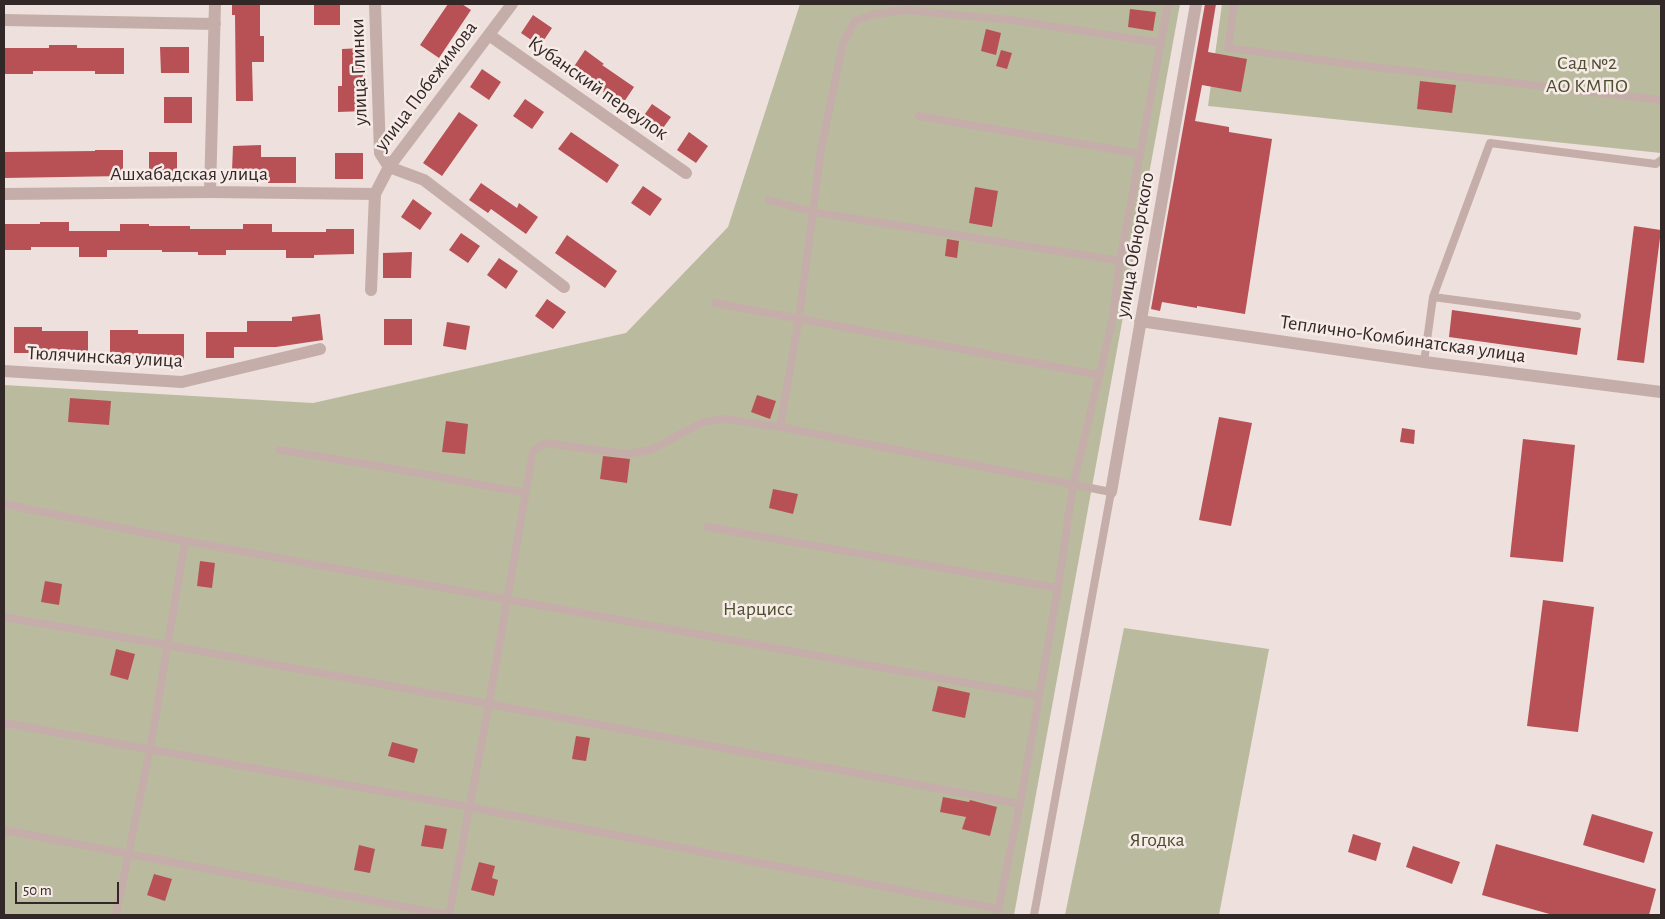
<!DOCTYPE html>
<meta charset="utf-8">
<style>
body{margin:0}
#map{position:relative;width:1665px;height:919px;overflow:hidden;background:#eee0dc;font-family:"Alegreya Sans",sans-serif}
canvas{display:block}
.frame{position:absolute;inset:0;border:5px solid #332828;pointer-events:none}
.scale{position:absolute;left:15px;top:882px;width:104px;height:22px;box-sizing:border-box;border:2px solid #332828;border-top:0;padding-left:6px;font-size:15px;line-height:18px;white-space:nowrap;color:#332828;-webkit-text-stroke:4px #f7ebe7;paint-order:stroke}
</style>
<div id="map">
<canvas width="1665" height="919"></canvas>
<div class="frame"></div>
<div class="scale">50 m</div>
</div>
<script>
const ctx = document.querySelector('canvas').getContext('2d');
ctx.lineJoin = 'round';
function fillPath(path, color) {
  ctx.fillStyle = color;
  ctx.fill(path, 'evenodd');
}
function toPath(rows) {
  const path = new Path2D();
  for (const r of rows) {
    path.moveTo(r[0], r[1]);
    for (let i = 2; i < r.length; i += 2) path.lineTo(r[i], r[i + 1]);
  }
  return path;
}
function strokePath(path, color, width, dash) {
  ctx.strokeStyle = color;
  ctx.lineWidth = width;
  ctx.lineCap = dash ? 'butt' : 'round';
  ctx.setLineDash(dash || []);
  ctx.stroke(path);
}
function label(font, color, halo, rows, align = 'center') {
  ctx.font = font + ' "Alegreya Sans",sans-serif';
  ctx.lineWidth = 5;
  ctx.setLineDash([]);
  ctx.textBaseline = 'middle';
  ctx.strokeStyle = halo;
  ctx.fillStyle = color;
  for (const [text, x, y, turn = 0] of rows) {
    ctx.save();
    ctx.translate(x, y);
    ctx.rotate((+turn || 0) * Math.PI / 180);
    ctx.textAlign = isNaN(turn) ? turn : align;
    if (halo) ctx.strokeText(text, 0, 0);
    ctx.fillText(text, 0, 0);
    ctx.restore();
  }
}
fillPath(toPath([
 [800,4,1180,4,1014,915,4,915,4,385,313,403,626,333,728,227],
 [1222,4,1661,4,1661,153,1208,106],
 [1124,628,1269,649,1219,915,1065,915]
]), '#babb9e');
fillPath(toPath([
 [232,4,260,4,260,36,264,36,264,62,252,62,253,101,236,101,235,15,232,15],
 [314,4,340,4,340,25,314,25],
 [448,4,462,4,471,10,439,58,420,45],
 [1205,4,1216,4,1208,52,1247,59,1241,92,1202,85,1195,121,1229,127,1229,132,1272,139,1245,314,1197,306,1197,308,1162,302,1160,311,1151,309],
 [1130,9,1156,12,1153,31,1128,27],
 [533,15,552,28,540,46,521,33],
 [986,29,1001,33,996,55,981,51],
 [49,45,77,45,77,48,124,48,124,74,95,74,95,71,33,71,33,74,5,74,5,48,49,48],
 [160,47,189,47,189,73,161,73],
 [363,48,363,86,366,86,366,111,338,112,338,86,342,86,342,49],
 [585,50,604,64,602,65,634,87,622,105,603,92,604,90,573,68],
 [1001,50,1012,53,1007,69,996,66],
 [482,69,501,82,489,100,470,87],
 [1420,81,1456,85,1452,113,1417,109],
 [164,97,192,97,192,123,164,123],
 [525,99,544,112,532,129,513,116],
 [652,104,671,117,658,135,640,121],
 [459,112,478,125,442,176,423,163],
 [571,132,619,165,607,183,558,149],
 [689,132,708,146,696,163,677,150],
 [261,145,261,157,296,157,296,183,268,183,267,171,232,171,233,146],
 [95,150,123,150,123,176,4,178,4,152,95,151],
 [149,152,177,152,177,178,149,178],
 [335,153,363,153,363,179,335,179],
 [481,183,517,208,519,203,538,217,526,234,491,209,488,213,469,200],
 [643,186,662,199,650,216,631,203],
 [975,187,998,191,992,227,969,223],
 [413,199,432,213,420,230,401,217],
 [40,222,69,222,69,231,120,231,120,224,149,224,149,226,190,226,190,229,243,229,243,224,272,224,272,232,326,232,326,229,354,229,354,254,314,255,314,258,286,258,286,250,226,250,226,255,198,255,198,252,162,252,162,250,107,250,107,257,79,257,79,247,31,247,31,250,4,250,4,224,40,224],
 [1634,226,1661,230,1644,363,1617,360],
 [461,233,480,246,468,263,449,250],
 [567,235,617,271,605,288,555,253],
 [947,239,959,241,957,258,945,256],
 [412,252,411,278,383,278,383,253],
 [499,258,518,271,506,289,487,275],
 [547,299,566,312,553,329,535,316],
 [1452,310,1581,328,1577,355,1449,337],
 [320,314,323,340,276,347,234,347,234,358,206,358,206,332,247,332,247,321,292,321,292,317],
 [384,319,412,319,412,345,384,345],
 [447,322,470,326,466,350,443,346],
 [14,327,42,327,42,331,88,331,88,357,60,357,60,353,14,353],
 [110,330,138,330,138,334,184,334,184,360,156,360,156,356,110,356],
 [757,395,776,401,770,419,751,412],
 [70,398,111,401,109,425,68,422],
 [1219,417,1252,423,1231,526,1199,520],
 [446,421,468,424,465,454,442,452],
 [1402,428,1415,430,1414,444,1400,442],
 [1523,439,1575,445,1563,562,1510,557],
 [603,456,630,459,627,483,600,479],
 [773,489,798,494,793,514,769,508],
 [200,561,215,563,212,588,197,586],
 [45,581,62,584,59,605,41,602],
 [1543,600,1594,607,1578,732,1527,726],
 [116,649,135,654,128,680,110,675],
 [938,686,970,693,965,718,932,711],
 [576,736,590,738,586,761,572,759],
 [392,742,418,749,414,763,388,756],
 [943,797,969,802,970,800,997,807,990,836,962,829,966,817,940,812],
 [1592,814,1653,832,1644,863,1583,845],
 [425,825,447,829,443,849,421,846],
 [1353,834,1381,843,1376,861,1348,852],
 [1496,844,1656,889,1649,915,1553,915,1482,895],
 [359,845,375,849,370,873,354,870],
 [1413,846,1460,862,1452,884,1406,867],
 [479,862,495,866,492,878,498,880,494,896,471,890],
 [154,874,172,879,165,901,147,895]
]), '#b75156');
strokePath(toPath([
 [1234,4,1228,48,1366,66,1661,100],
 [919,116,1140,154],
 [769,200,813,212,1120,261],
 [1433,297,1490,143,1656,164,1661,160],
 [715,303,1099,375],
 [1424,362,1433,297,1577,316],
 [780,427,799,318,821,149,843,43,855,21,874,14,905,10,1011,20,1161,43],
 [280,450,379,466,526,493],
 [4,504,185,541,1039,696],
 [707,527,1058,588],
 [4,617,167,645,489,704,1020,804],
 [4,723,469,807,999,909],
 [4,830,447,915],
 [116,915,150,749,185,541],
 [449,915,489,704,533,451,545,443,627,454,651,450,703,422,726,419,780,427,1111,492,1034,915],
 [997,915,1020,804,1058,588,1073,485,1112,322,1120,261,1168,4]
]), '#c5aea9', 8);
strokePath(toPath([
 [375,4,380,153,389,167,424,180,564,287],
 [4,20,215,24],
 [489,35,686,173],
 [210,192,215,4],
 [4,194,210,192,375,194],
 [371,290,375,194,389,167,512,4],
 [1140,321,1424,362,1661,392],
 [4,371,182,382,320,349],
 [1111,492,1196,4]
]), '#c5aea9', 12);
label('20px', '#4c4e2f', '#f7ebe7', [
 ["Сад №2",1587,63],
 ["АО КМПО",1587,86],
 ["Нарцисс",758,609],
 ["Ягодка",1157,840]
]);
label('20px', '#332828', '#f7ebe7', [
 ["улица Глинки",359,72,-92],
 ["улица Побежимова",426,86,-53],
 ["Кубанский переулок",598,88,35],
 ["Ашхабадская улица",189,174],
 ["улица Обнорского",1135,245,-80],
 ["Теплично-Комбинатская улица",1403,339,8],
 ["Тюлячинская улица",105,357,3]
]);
</script>
